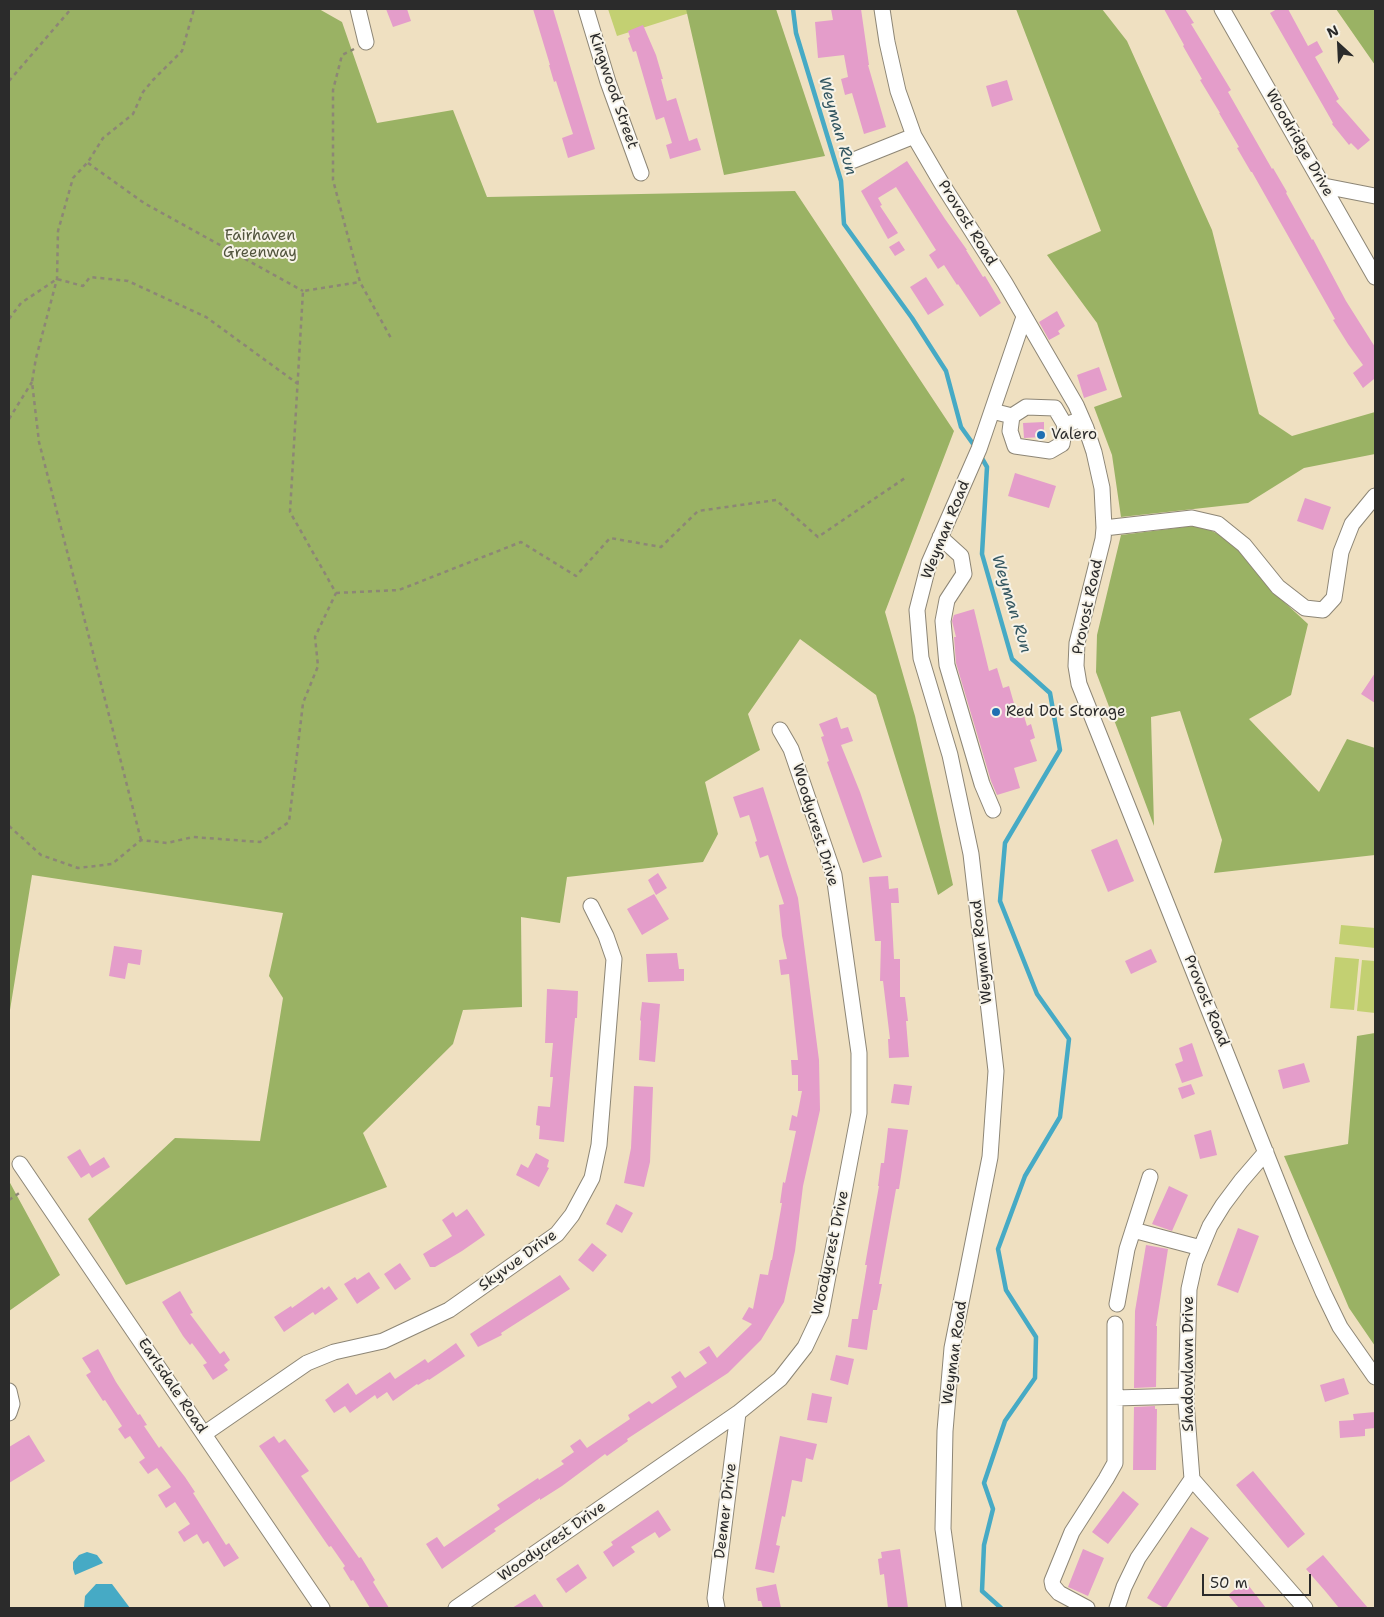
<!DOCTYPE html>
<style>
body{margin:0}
#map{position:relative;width:1384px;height:1617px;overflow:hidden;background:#efe0c1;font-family:"Shantell Sans",sans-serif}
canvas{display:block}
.frame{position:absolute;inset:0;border:10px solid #2b2b2b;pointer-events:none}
.north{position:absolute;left:1314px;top:20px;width:50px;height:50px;-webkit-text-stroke:4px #f7f3e8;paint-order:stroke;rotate:335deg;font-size:14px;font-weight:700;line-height:20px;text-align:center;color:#2b2b2b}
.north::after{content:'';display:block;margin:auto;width:18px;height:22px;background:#2b2b2b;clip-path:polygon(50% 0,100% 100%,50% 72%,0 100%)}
.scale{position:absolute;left:1202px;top:1574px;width:109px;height:22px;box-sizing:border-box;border:2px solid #2b2b2b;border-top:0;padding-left:6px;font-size:15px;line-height:18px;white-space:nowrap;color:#2b2b2b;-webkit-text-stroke:4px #f7f3e8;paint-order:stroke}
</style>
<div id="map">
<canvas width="1384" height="1617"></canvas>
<div class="frame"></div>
<div class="north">N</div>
<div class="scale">50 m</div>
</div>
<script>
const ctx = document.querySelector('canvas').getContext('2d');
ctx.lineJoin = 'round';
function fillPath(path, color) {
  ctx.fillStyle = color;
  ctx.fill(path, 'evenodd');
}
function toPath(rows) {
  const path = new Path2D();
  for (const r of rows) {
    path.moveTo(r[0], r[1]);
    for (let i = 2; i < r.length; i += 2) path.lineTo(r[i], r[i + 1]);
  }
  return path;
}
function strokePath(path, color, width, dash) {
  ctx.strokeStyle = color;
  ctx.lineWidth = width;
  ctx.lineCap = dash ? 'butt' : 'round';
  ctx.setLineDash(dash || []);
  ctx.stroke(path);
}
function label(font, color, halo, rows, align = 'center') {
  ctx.font = font + ' "Shantell Sans",sans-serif';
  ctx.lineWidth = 4;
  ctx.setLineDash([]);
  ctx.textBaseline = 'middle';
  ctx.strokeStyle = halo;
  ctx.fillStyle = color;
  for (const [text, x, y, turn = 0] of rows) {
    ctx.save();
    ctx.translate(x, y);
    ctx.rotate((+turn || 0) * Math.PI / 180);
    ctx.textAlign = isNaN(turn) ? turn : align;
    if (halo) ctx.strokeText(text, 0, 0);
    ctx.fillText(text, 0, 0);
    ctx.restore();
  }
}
fillPath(toPath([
 [608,9,702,9,617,36],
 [1341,925,1375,928,1375,948,1339,944],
 [1335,957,1359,959,1354,1010,1330,1008],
 [1362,960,1375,961,1375,1013,1357,1011]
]), '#c3d072');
fillPath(toPath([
 [9,9,319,9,342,22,377,123,453,110,487,197,795,191,954,431,885,612,915,716,953,885,938,895,876,695,800,639,748,714,760,750,705,782,718,834,703,862,567,877,560,923,521,917,522,1007,463,1010,453,1044,363,1133,387,1187,126,1285,88,1219,175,1138,260,1141,283,998,269,976,283,913,32,875,9,1016],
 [686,9,776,9,825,156,724,175],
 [1016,9,1102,9,1127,41,1212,230,1259,414,1292,436,1375,412,1375,454,1304,468,1248,503,1121,517,1112,455,1094,407,1122,397,1097,323,1047,255,1101,231],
 [1336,9,1375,9,1375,65],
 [1200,525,1232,541,1269,588,1308,624,1291,695,1249,719,1319,792,1347,739,1375,748,1375,855,1214,873,1222,840,1180,711,1151,717,1154,826,1096,672,1097,635,1121,535],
 [1375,1033,1375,1346,1349,1308,1284,1156,1348,1144,1357,1036],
 [9,1181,60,1275,9,1311]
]), '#9ab264');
fillPath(toPath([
 [87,1552,97,1555,103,1563,75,1575,73,1569,73,1562,79,1555],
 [96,1584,112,1584,130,1608,84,1608,85,1596]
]), '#46aac5');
strokePath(toPath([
 [793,9,796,33,841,181,844,224,912,318,946,371,961,427,976,448],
 [980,455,987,467,982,554,1012,659,1050,693,1060,750,1005,843,1000,901,1037,994,1069,1039,1060,1117,1025,1176,998,1249,1006,1290,1036,1337,1035,1378,1005,1421,984,1483,993,1509,984,1545,982,1591,1001,1608]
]), '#46aac5', 4.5);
fillPath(toPath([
 [386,9,407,9,411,21,393,27],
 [533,9,553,9,595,149,568,158,562,138,573,134,556,81,554,82,549,65,550,65],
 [831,9,861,9,869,65,868,65,886,127,864,134,852,93,845,95,841,79,848,77,844,55,818,58,815,22,833,20],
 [1164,9,1185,9,1194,23,1191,24,1231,90,1228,92,1272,169,1273,168,1287,192,1286,193,1312,240,1313,239,1346,301,1375,347,1375,381,1374,379,1363,388,1353,373,1363,365,1348,344,1333,320,1335,319,1252,172,1251,172,1237,148,1239,147,1219,113,1220,113,1200,80,1202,79,1183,46,1184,45],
 [1277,9,1288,9,1308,46,1317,41,1323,52,1315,57,1339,99,1336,101,1370,140,1358,150,1351,143,1349,145,1332,124,1333,123,1270,13],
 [643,25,656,55,663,79,661,79,667,101,676,98,689,141,697,138,701,150,670,159,666,145,672,143,664,117,656,120,636,51,633,52,628,38,630,37,628,31],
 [1007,80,1013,100,992,107,986,86],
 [907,161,945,219,967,250,966,250,983,277,985,276,1001,303,980,317,958,284,957,285,944,265,938,269,929,255,936,250,896,187,878,198,882,205,880,206,898,233,888,239,861,191],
 [899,241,905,250,895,256,889,247],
 [926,277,944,305,928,315,910,287],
 [1057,311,1065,326,1058,331,1060,334,1049,340,1039,322],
 [1099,367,1107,390,1084,398,1077,375],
 [1044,422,1044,437,1024,438,1023,423],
 [1015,473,1056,486,1049,508,1008,496],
 [1305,498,1331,507,1323,530,1297,521],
 [974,609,989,671,997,668,1003,688,1009,686,1015,707,1021,706,1027,726,1031,724,1035,738,1030,740,1037,761,1014,768,1020,788,997,795,991,781,956,663,954,637,956,637,952,621,954,615],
 [1375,673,1375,703,1361,694],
 [837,717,841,729,848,727,853,741,841,745,860,792,882,857,863,863,827,762,829,761,821,737,824,736,819,724],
 [763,787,798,898,819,1060,820,1110,803,1186,795,1251,784,1302,761,1340,728,1373,627,1439,628,1441,607,1456,605,1454,562,1486,540,1500,540,1498,494,1529,496,1531,442,1569,426,1544,437,1537,444,1547,466,1532,500,1509,497,1505,538,1478,539,1480,564,1464,561,1461,574,1452,570,1446,580,1439,587,1448,630,1419,628,1415,649,1401,652,1404,677,1387,671,1377,680,1371,685,1378,707,1363,699,1352,709,1346,717,1358,752,1324,742,1319,749,1307,753,1309,760,1274,768,1275,771,1260,772,1260,782,1203,780,1203,783,1182,785,1183,796,1131,789,1130,792,1115,797,1117,802,1091,798,1091,798,1075,792,1075,791,1060,798,1060,789,974,781,975,779,960,787,959,782,936,779,905,784,904,768,855,760,858,755,842,757,841,749,815,740,818,733,797],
 [1117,839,1134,881,1108,892,1091,850],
 [658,873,667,888,656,895,648,880],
 [888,876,889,889,898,888,899,903,891,903,894,959,900,959,900,997,905,997,908,1021,906,1021,909,1057,889,1058,888,1039,890,1039,883,981,880,981,881,941,875,941,869,877],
 [654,894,669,919,642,935,627,909],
 [114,946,142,950,140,965,128,963,125,979,109,976],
 [1151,949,1157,962,1131,974,1125,961],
 [677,953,679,969,684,969,684,981,648,982,646,954],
 [547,989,578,991,577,1018,575,1018,564,1142,539,1139,540,1126,536,1125,538,1106,550,1107,553,1077,550,1077,553,1043,545,1043],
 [642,1002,660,1004,655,1062,639,1060,641,1021,640,1020],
 [1192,1043,1203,1076,1182,1083,1175,1064,1183,1061,1179,1048],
 [1304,1063,1310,1082,1283,1089,1278,1070],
 [894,1084,912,1086,909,1105,891,1103],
 [1191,1084,1195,1094,1182,1099,1178,1088],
 [634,1086,653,1087,650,1162,644,1187,624,1183,631,1148],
 [888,1128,908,1130,899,1189,896,1189,879,1284,882,1284,877,1310,873,1310,867,1350,848,1347,852,1319,858,1319,867,1265,865,1265,879,1186,878,1186,881,1163,884,1163],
 [1211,1130,1217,1155,1200,1159,1194,1135],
 [80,1149,90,1166,104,1157,110,1167,92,1178,89,1173,81,1178,67,1157],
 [536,1153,549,1160,547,1167,549,1168,539,1187,516,1175,521,1164,528,1168],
 [1169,1186,1188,1195,1172,1231,1152,1224],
 [616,1204,633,1213,622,1233,606,1224],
 [467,1209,485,1235,462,1251,435,1267,430,1267,423,1254,452,1236,442,1220,453,1212,456,1217],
 [1238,1228,1259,1236,1238,1293,1217,1285],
 [592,1243,607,1255,593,1272,578,1260],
 [1146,1245,1168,1249,1156,1326,1157,1326,1156,1387,1134,1388,1135,1311],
 [400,1263,411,1279,395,1290,384,1274],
 [369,1272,380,1288,357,1304,344,1284,355,1277,357,1280],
 [560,1275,570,1289,501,1333,502,1335,478,1347,470,1334],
 [329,1286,338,1299,315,1315,313,1312,284,1332,274,1317,291,1306,292,1308,322,1287,324,1290],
 [180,1291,193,1313,190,1314,220,1354,224,1351,230,1360,224,1365,228,1370,213,1380,203,1365,207,1363,192,1343,190,1345,183,1336,162,1302],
 [456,1343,465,1356,429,1380,428,1379,418,1385,417,1384,393,1401,387,1392,377,1399,375,1395,350,1413,345,1406,334,1413,325,1400,348,1383,356,1395,390,1372,395,1379,425,1359,428,1363],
 [98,1349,116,1382,138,1415,140,1414,147,1425,144,1426,159,1448,161,1446,185,1477,195,1492,193,1493,226,1545,229,1543,239,1558,224,1567,208,1541,203,1544,197,1534,184,1542,178,1532,190,1524,175,1502,166,1508,158,1495,171,1487,157,1468,148,1474,139,1462,145,1458,130,1436,125,1439,118,1429,122,1426,105,1400,103,1401,86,1375,91,1372,82,1358],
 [836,1355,854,1359,848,1385,830,1380],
 [1344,1378,1349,1394,1325,1402,1320,1385],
 [812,1393,832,1397,827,1423,807,1420],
 [1155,1406,1155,1409,1157,1409,1156,1470,1133,1470,1134,1407],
 [1375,1412,1375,1428,1365,1429,1365,1436,1340,1438,1339,1421,1354,1420,1353,1414],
 [29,1435,45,1461,9,1483,9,1447],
 [274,1436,279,1443,285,1439,309,1471,301,1476,359,1558,361,1557,375,1580,373,1582,389,1608,370,1608,353,1580,351,1581,343,1568,345,1566,331,1546,329,1547,259,1446],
 [780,1436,817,1444,813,1460,806,1458,802,1482,792,1480,785,1517,782,1516,776,1545,780,1546,774,1573,755,1569],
 [1253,1471,1305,1534,1288,1548,1236,1485],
 [1123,1491,1139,1504,1108,1544,1092,1532],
 [658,1510,671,1530,659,1538,655,1532,631,1547,635,1552,613,1567,603,1552,613,1545,611,1542],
 [1191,1527,1209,1538,1166,1608,1164,1608,1147,1598],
 [900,1549,908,1608,888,1608,884,1574,880,1575,878,1559,882,1558,881,1552],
 [1083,1549,1104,1558,1088,1596,1068,1587],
 [1323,1555,1356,1594,1368,1608,1339,1608,1326,1592,1306,1569],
 [578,1564,587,1578,566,1593,556,1579],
 [1245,1581,1266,1608,1239,1608,1228,1595],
 [776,1584,781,1608,763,1608,761,1601,758,1601,756,1588],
 [535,1594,544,1608,512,1608]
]), '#e49dca');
const minor = toPath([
 [358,9,366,42],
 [586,9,608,82,641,173],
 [882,9,887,42,898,91,914,136,942,184,1005,283,1076,405,1086,428,1094,452,1102,488,1104,528,1103,539,1077,643,1076,666,1079,684,1301,1241,1323,1292,1340,1327,1375,1377],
 [1222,9,1375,277],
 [854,160,914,136],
 [1324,186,1375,196],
 [992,411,1012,416,1010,431,1015,446,1050,451,1062,444,1065,425,1082,419],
 [1012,416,1026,407,1055,408,1065,425],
 [1104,528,1192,518,1218,524,1244,545,1278,587,1305,608,1323,610,1334,598,1341,552,1352,524,1375,496],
 [940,537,961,556,964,574,947,600,943,621,947,665,982,784,993,810],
 [20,1164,322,1608],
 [1133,1230,1201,1248],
 [1117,1304,1127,1249,1150,1177],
 [9,1391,12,1404,9,1413],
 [1115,1398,1186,1396],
 [204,1434,307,1363,334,1352,383,1341,449,1310,557,1234,572,1215,592,1178,599,1145,614,959,606,936,591,906],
 [1192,1479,1305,1608],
 [456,1608,738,1413,780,1379,805,1347,821,1313,859,1113,859,1053,834,875,791,749,780,730],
 [717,1608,715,1598,738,1413],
 [954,1608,943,1529,945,1431,952,1348,990,1157,996,1071,971,854,950,755,921,658,917,610,929,563,979,449,1024,317],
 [1087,1608,1059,1593,1053,1586,1052,1581,1072,1532,1106,1479,1115,1463,1115,1324],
 [1117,1608,1124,1587,1138,1558,1192,1479,1186,1402,1189,1289,1195,1262,1210,1226,1223,1205,1241,1181,1266,1152]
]);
strokePath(minor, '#8d8676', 17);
strokePath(toPath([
 [354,49,342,55,333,90,333,180,360,282,392,340],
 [9,81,71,9],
 [88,163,144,203,303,291],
 [9,319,21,303,57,279,83,286,90,277,128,281,206,317,298,384],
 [9,419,32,382],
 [336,593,399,590,521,542,576,576,610,538,661,547,698,511,776,500,818,537,905,478],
 [9,826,41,855,78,868,112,864,141,840,167,843,193,837,260,842,289,822,303,703,318,666,315,637,336,593,290,512,303,291,360,282],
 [141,840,39,442,32,382,36,358,57,279,58,231,73,178,88,162,103,138,133,114,143,92,153,80,182,51,194,9],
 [9,1200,22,1191]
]), '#8d8676', 2.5, [4, 4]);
strokePath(minor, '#fff', 15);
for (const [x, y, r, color] of [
 [1041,435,5,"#1f6fb2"],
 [996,712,5,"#1f6fb2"]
]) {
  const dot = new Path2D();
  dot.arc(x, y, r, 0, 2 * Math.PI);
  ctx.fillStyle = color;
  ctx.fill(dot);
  strokePath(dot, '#f7f3e8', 2);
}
label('15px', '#2b2b2b', '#f7f3e8', [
 ["Kingwood Street",613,91,71],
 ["Woodridge Drive",1299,143,60],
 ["Provost Road",967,223,58],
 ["Weyman Road",946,530,-68],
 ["Provost Road",1088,607,-78],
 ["Woodycrest Drive",815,825,73],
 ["Weyman Road",982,952,-96],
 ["Provost Road",1206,1001,68],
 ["Woodycrest Drive",831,1253,-78],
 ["Skyvue Drive",518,1261,-36],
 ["Weyman Road",955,1353,-82],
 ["Shadowlawn Drive",1189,1364,-90],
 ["Earlsdale Road",172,1386,56],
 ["Deemer Drive",726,1511,-83],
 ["Woodycrest Drive",552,1542,-35]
]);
label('15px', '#51543d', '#f7f3e8', [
 ["Fairhaven",260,236],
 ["Greenway",260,253]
]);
label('15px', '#2b2b2b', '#f7f3e8', [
 ["Valero",1051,435],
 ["Red Dot Storage",1006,712]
], 'left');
label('italic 16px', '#345761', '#f7f3e8', [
 ["Weyman Run",837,126,74],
 ["Weyman Run",1011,604,73]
]);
</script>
